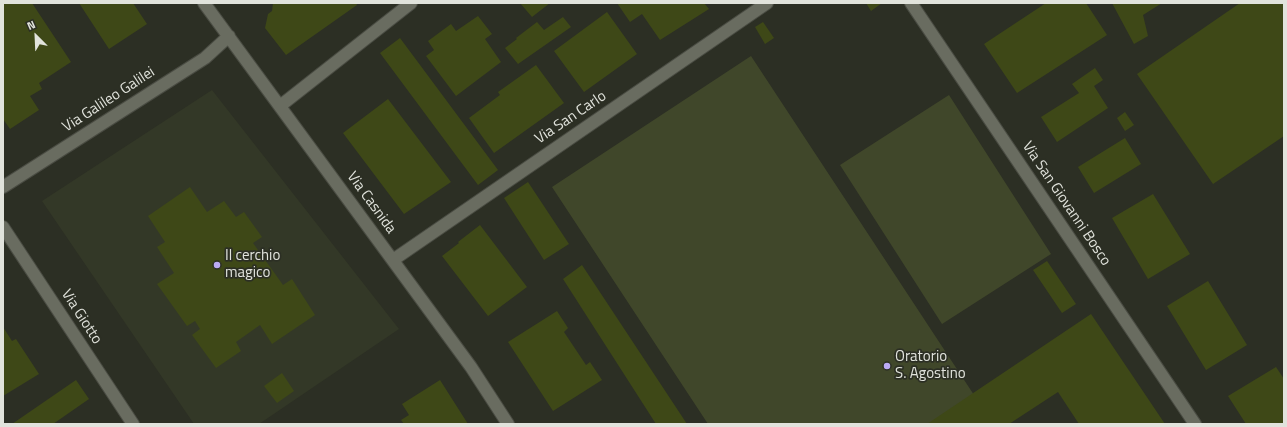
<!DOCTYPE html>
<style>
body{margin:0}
#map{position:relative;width:1287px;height:427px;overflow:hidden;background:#2c2f24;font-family:"Titillium Web",sans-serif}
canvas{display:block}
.frame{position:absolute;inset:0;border:4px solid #e1e3dc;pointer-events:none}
.north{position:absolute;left:16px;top:16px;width:40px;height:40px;-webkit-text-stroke:3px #2c2f24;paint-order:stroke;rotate:336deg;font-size:11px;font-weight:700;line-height:16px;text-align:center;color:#e1e3dc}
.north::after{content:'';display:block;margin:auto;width:14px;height:18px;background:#e1e3dc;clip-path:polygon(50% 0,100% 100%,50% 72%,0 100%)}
</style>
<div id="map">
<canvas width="1287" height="427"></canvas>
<div class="frame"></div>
<div class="north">N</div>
</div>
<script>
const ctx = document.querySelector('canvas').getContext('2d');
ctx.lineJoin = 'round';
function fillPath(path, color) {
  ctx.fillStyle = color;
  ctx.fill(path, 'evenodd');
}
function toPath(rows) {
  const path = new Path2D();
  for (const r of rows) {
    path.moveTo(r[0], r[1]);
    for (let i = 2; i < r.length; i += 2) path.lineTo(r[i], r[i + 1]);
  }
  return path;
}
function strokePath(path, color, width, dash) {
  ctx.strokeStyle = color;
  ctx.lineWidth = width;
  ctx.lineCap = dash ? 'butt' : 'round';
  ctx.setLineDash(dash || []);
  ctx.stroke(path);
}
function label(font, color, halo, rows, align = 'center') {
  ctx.font = font + ' "Titillium Web",sans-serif';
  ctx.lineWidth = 3.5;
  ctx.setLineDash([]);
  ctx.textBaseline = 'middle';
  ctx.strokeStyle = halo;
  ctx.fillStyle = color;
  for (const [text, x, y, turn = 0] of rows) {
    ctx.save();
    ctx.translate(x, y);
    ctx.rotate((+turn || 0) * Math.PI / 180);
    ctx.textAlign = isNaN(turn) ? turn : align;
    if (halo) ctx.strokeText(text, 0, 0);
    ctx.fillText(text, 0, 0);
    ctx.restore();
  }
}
fillPath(toPath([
 [212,90,399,329,259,424,194,424,42,201]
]), '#333827');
fillPath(toPath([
 [751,56,974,395,930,424,708,424,552,187],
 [949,95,1051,254,942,324,840,165]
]), '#40472a');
fillPath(toPath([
 [3,3,32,3,71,62,39,83,42,89,30,96,39,110,10,129,3,119],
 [79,3,133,3,147,24,109,49],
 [273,3,356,3,357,5,286,55,265,28,268,14,272,11],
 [520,3,550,3,532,17],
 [617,3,704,3,709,9,660,40,642,14,630,22],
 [866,3,882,3,871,11],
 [1046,3,1086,3,1107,35,1017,93,984,44],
 [1112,3,1162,3,1143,15,1148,36,1134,44],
 [1240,3,1284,3,1284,136,1213,184,1137,74],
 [607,12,637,54,584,92,554,51],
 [478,16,492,34,485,39,501,62,456,96,426,56,434,50,428,41,451,24,456,31],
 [563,17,571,27,518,64,505,48,517,39,516,38,537,22,544,30],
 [763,22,774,38,765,44,755,27],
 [400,38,498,170,478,185,380,53],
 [536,65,564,103,494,153,469,118,500,95,498,92],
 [1095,68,1103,80,1094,86,1108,108,1057,142,1041,117,1079,93,1072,84],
 [388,99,451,182,404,214,343,133],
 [1125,112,1134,125,1125,131,1117,118],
 [1125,138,1141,164,1094,193,1078,167],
 [528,182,569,244,544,260,504,198],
 [190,187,207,212,224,201,236,217,244,212,262,237,253,243,283,285,292,279,315,315,272,344,260,325,236,342,241,351,216,368,192,335,200,329,195,321,187,326,157,284,174,273,157,247,165,242,148,216],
 [1153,194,1190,254,1148,279,1112,218],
 [480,225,527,287,488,316,442,256,459,243,458,242],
 [1047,261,1076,304,1062,313,1033,270],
 [582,265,654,374,687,424,656,424,563,279],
 [1208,281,1247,345,1206,370,1167,306],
 [557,311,568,328,564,332,586,365,590,362,602,380,553,411,508,342],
 [1091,314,1165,424,1079,424,1058,392,1009,424,927,424],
 [3,327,12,341,16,339,39,374,3,396],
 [1276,367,1284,379,1284,424,1246,424,1228,396],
 [282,373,294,391,277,403,264,386],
 [76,380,89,399,53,424,12,424],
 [440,380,468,424,404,424,401,420,409,415,402,404]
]), '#3e4817');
const street = toPath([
 [204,3,471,367,508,424],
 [911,3,1195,424],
 [280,106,411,3],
 [3,187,205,58,229,36],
 [3,227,133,424],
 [393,260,767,3]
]);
strokePath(street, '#4a4c43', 14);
strokePath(street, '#696c60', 12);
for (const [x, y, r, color] of [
 [217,265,4,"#bbaaf6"],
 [887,366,4,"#bbaaf6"]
]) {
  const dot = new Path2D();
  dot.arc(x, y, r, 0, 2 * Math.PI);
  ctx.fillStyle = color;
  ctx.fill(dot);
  strokePath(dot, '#2c2f24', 1.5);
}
label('15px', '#e1e3dc', '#2c2f24', [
 ["Via Galileo Galilei",109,100,-33],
 ["Via San Carlo",571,118,-34],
 ["Via Casnida",371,203,54],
 ["Via San Giovanni Bosco",1066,204,56],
 ["Via Giotto",81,317,57]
]);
label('15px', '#e1e3dc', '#2c2f24', [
 ["Il cerchio",225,256],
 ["magico",225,273],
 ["Oratorio",895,357],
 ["S. Agostino",895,374]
], 'left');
</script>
